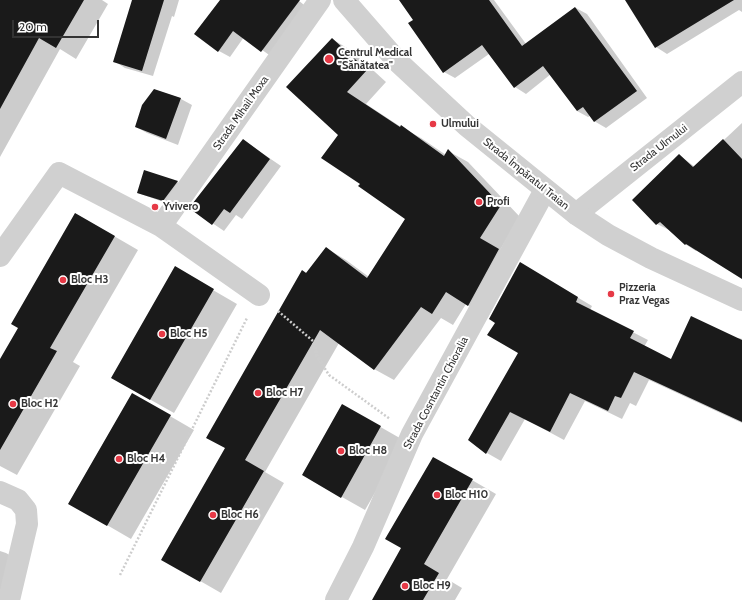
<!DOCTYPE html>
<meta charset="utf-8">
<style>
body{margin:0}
#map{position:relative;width:742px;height:600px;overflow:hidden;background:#fff;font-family:Cabin,sans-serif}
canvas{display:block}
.scale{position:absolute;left:12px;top:20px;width:87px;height:18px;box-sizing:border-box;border:2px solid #333;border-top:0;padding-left:5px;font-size:12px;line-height:14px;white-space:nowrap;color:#333;-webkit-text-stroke:3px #fff;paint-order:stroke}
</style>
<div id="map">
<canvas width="742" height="600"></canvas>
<div class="scale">20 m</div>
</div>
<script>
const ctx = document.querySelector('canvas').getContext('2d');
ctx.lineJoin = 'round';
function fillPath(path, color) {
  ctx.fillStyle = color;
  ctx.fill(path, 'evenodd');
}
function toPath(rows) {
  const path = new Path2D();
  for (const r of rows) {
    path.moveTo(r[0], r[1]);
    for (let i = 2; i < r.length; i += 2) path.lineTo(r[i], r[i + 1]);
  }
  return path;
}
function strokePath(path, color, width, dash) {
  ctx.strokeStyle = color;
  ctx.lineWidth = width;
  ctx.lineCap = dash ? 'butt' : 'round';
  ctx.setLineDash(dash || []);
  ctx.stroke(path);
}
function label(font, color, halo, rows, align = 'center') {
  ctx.font = font + ' Cabin,sans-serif';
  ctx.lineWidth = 4;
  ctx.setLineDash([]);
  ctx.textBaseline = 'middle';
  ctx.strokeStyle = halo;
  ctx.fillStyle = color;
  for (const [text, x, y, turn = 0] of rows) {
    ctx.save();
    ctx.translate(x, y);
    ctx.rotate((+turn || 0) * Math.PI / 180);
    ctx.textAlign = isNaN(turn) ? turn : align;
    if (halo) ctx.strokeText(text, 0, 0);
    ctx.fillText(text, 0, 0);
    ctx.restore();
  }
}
fillPath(toPath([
 [0,0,102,0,108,4,76,59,60,49,0,157],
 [133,0,179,0,174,17,172,16,153,76,125,68,114,61],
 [221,0,298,0,309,9,272,57,244,37,230,57,219,51],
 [401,0,494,0,526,44,576,8,587,14,647,98,606,128,594,121,590,116,588,117,577,111,551,74,526,94,515,87,489,54,455,78,444,72,415,20],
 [626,0,742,0,742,12,739,10,667,54,656,47],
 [332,39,352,51,386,82,366,104,401,127,421,138,446,155,448,151,468,162,520,217,500,250,518,261,488,317,466,304,453,325,441,318,394,380,374,369,339,343,265,472,284,483,221,593,162,559,226,448,303,271,307,273,326,248,346,260,369,277,406,218,361,184,339,134],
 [181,99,192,105,178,145,147,133,136,127],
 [742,123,742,278,697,249,696,251,685,244,669,230,657,224,634,200,679,155,695,167],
 [243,140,281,166,242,219,236,215,224,231,190,208],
 [177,182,183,185,169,204,138,193],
 [76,214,138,250,73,362,80,366,17,475,0,466,0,361,19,327],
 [175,268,237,304,174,413,112,378],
 [535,272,592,306,590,310,648,340,644,347,672,360,739,338,742,339,742,423,649,380,636,406,630,403,622,419,585,401,564,440,525,419,501,461,487,453,469,440,519,353],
 [132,394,194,430,131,539,69,503],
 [342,405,405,441,365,510,303,475],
 [434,458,496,494,447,579,462,588,455,600,373,600,402,548],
 [0,551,6,553,22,562,0,600]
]), '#0003');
fillPath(toPath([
 [0,0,84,0,56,48,39,38,0,109],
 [132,0,164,0,142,71,113,62],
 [220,0,300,0,261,52,233,31,218,52,194,34],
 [399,0,489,0,522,46,575,7,637,91,594,122,583,107,577,111,543,66,514,88,482,45,443,73,408,23,413,20],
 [625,0,734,0,655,48],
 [332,38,367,70,347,92,400,127,401,125,444,156,448,149,501,205,480,238,499,249,468,306,446,292,432,314,421,307,374,370,320,330,245,460,264,471,200,582,161,560,225,448,206,438,302,270,306,273,326,247,367,278,405,219,358,186,360,184,321,158,338,135,286,87],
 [154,89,181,98,166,139,135,127,142,105],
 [243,139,270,159,230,213,224,209,212,225,189,208],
 [723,139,742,159,742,279,686,244,685,245,660,222,656,225,632,200,679,154,693,167],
 [144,170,178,181,163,201,137,193],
 [75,213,115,236,50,348,57,351,0,450,0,359,18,328,11,324],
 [520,262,578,297,576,302,634,331,630,338,671,359,691,316,742,340,742,422,634,372,621,398,615,396,608,411,570,393,550,432,510,412,486,454,468,440,518,353,487,335,495,323,489,319],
 [175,266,214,289,150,400,111,378],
 [132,393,171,415,107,526,68,504],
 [342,404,381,426,341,498,302,475],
 [433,457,473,479,424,564,439,573,423,600,372,600,401,548,385,539]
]), '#1a1a1a');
strokePath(toPath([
 [278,311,313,341,317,356,329,375,390,419],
 [120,575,247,318]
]), '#cdcdcd', 2.5, [2, 2]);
strokePath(toPath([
 [576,214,742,82],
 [161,226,320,0],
 [0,256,59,173,161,226,259,295],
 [0,492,18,500,26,510,27,524,9,600],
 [336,600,363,547,412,434,545,190]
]), '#d0d0d0', 22);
strokePath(toPath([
 [344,0,398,62,467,126,576,214,608,235,651,258,742,300]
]), '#d0d0d0', 22);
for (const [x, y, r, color] of [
 [329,59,5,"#e63946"],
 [433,124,4,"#e63946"],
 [479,202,4,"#e63946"],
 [155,207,4,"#e63946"],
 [63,280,4,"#e63946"],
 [611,294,4,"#e63946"],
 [162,334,4,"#e63946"],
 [258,393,4,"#e63946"],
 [13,404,4,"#e63946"],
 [341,451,4,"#e63946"],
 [119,459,4,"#e63946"],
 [437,495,4,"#e63946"],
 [213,515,4,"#e63946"],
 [405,586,4,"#e63946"]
]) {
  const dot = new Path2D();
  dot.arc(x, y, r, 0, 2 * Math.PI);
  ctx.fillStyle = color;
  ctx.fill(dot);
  strokePath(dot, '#fff', 1.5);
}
label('bold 11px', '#333', '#fff', [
 ["Centrul Medical",338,53],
 ["\"Sănătatea\"",338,66],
 ["Ulmului",441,124],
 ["Profi",487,202],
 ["Yvivero",163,207],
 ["Bloc H3",71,280],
 ["Pizzeria",619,288],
 ["Praz Vegas",619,301],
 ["Bloc H5",170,334],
 ["Bloc H7",266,393],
 ["Bloc H2",21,404],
 ["Bloc H8",349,451],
 ["Bloc H4",127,459],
 ["Bloc H10",445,495],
 ["Bloc H6",221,515],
 ["Bloc H9",413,586]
], 'left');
label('11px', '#333', '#fff', [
 ["Strada Mihail Moxa",241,113,-55],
 ["Strada Ulmului",659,148,-38],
 ["Strada Împăratul Traian",526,174,39],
 ["Strada Cosntantin Chioralia",436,393,-62]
]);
</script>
